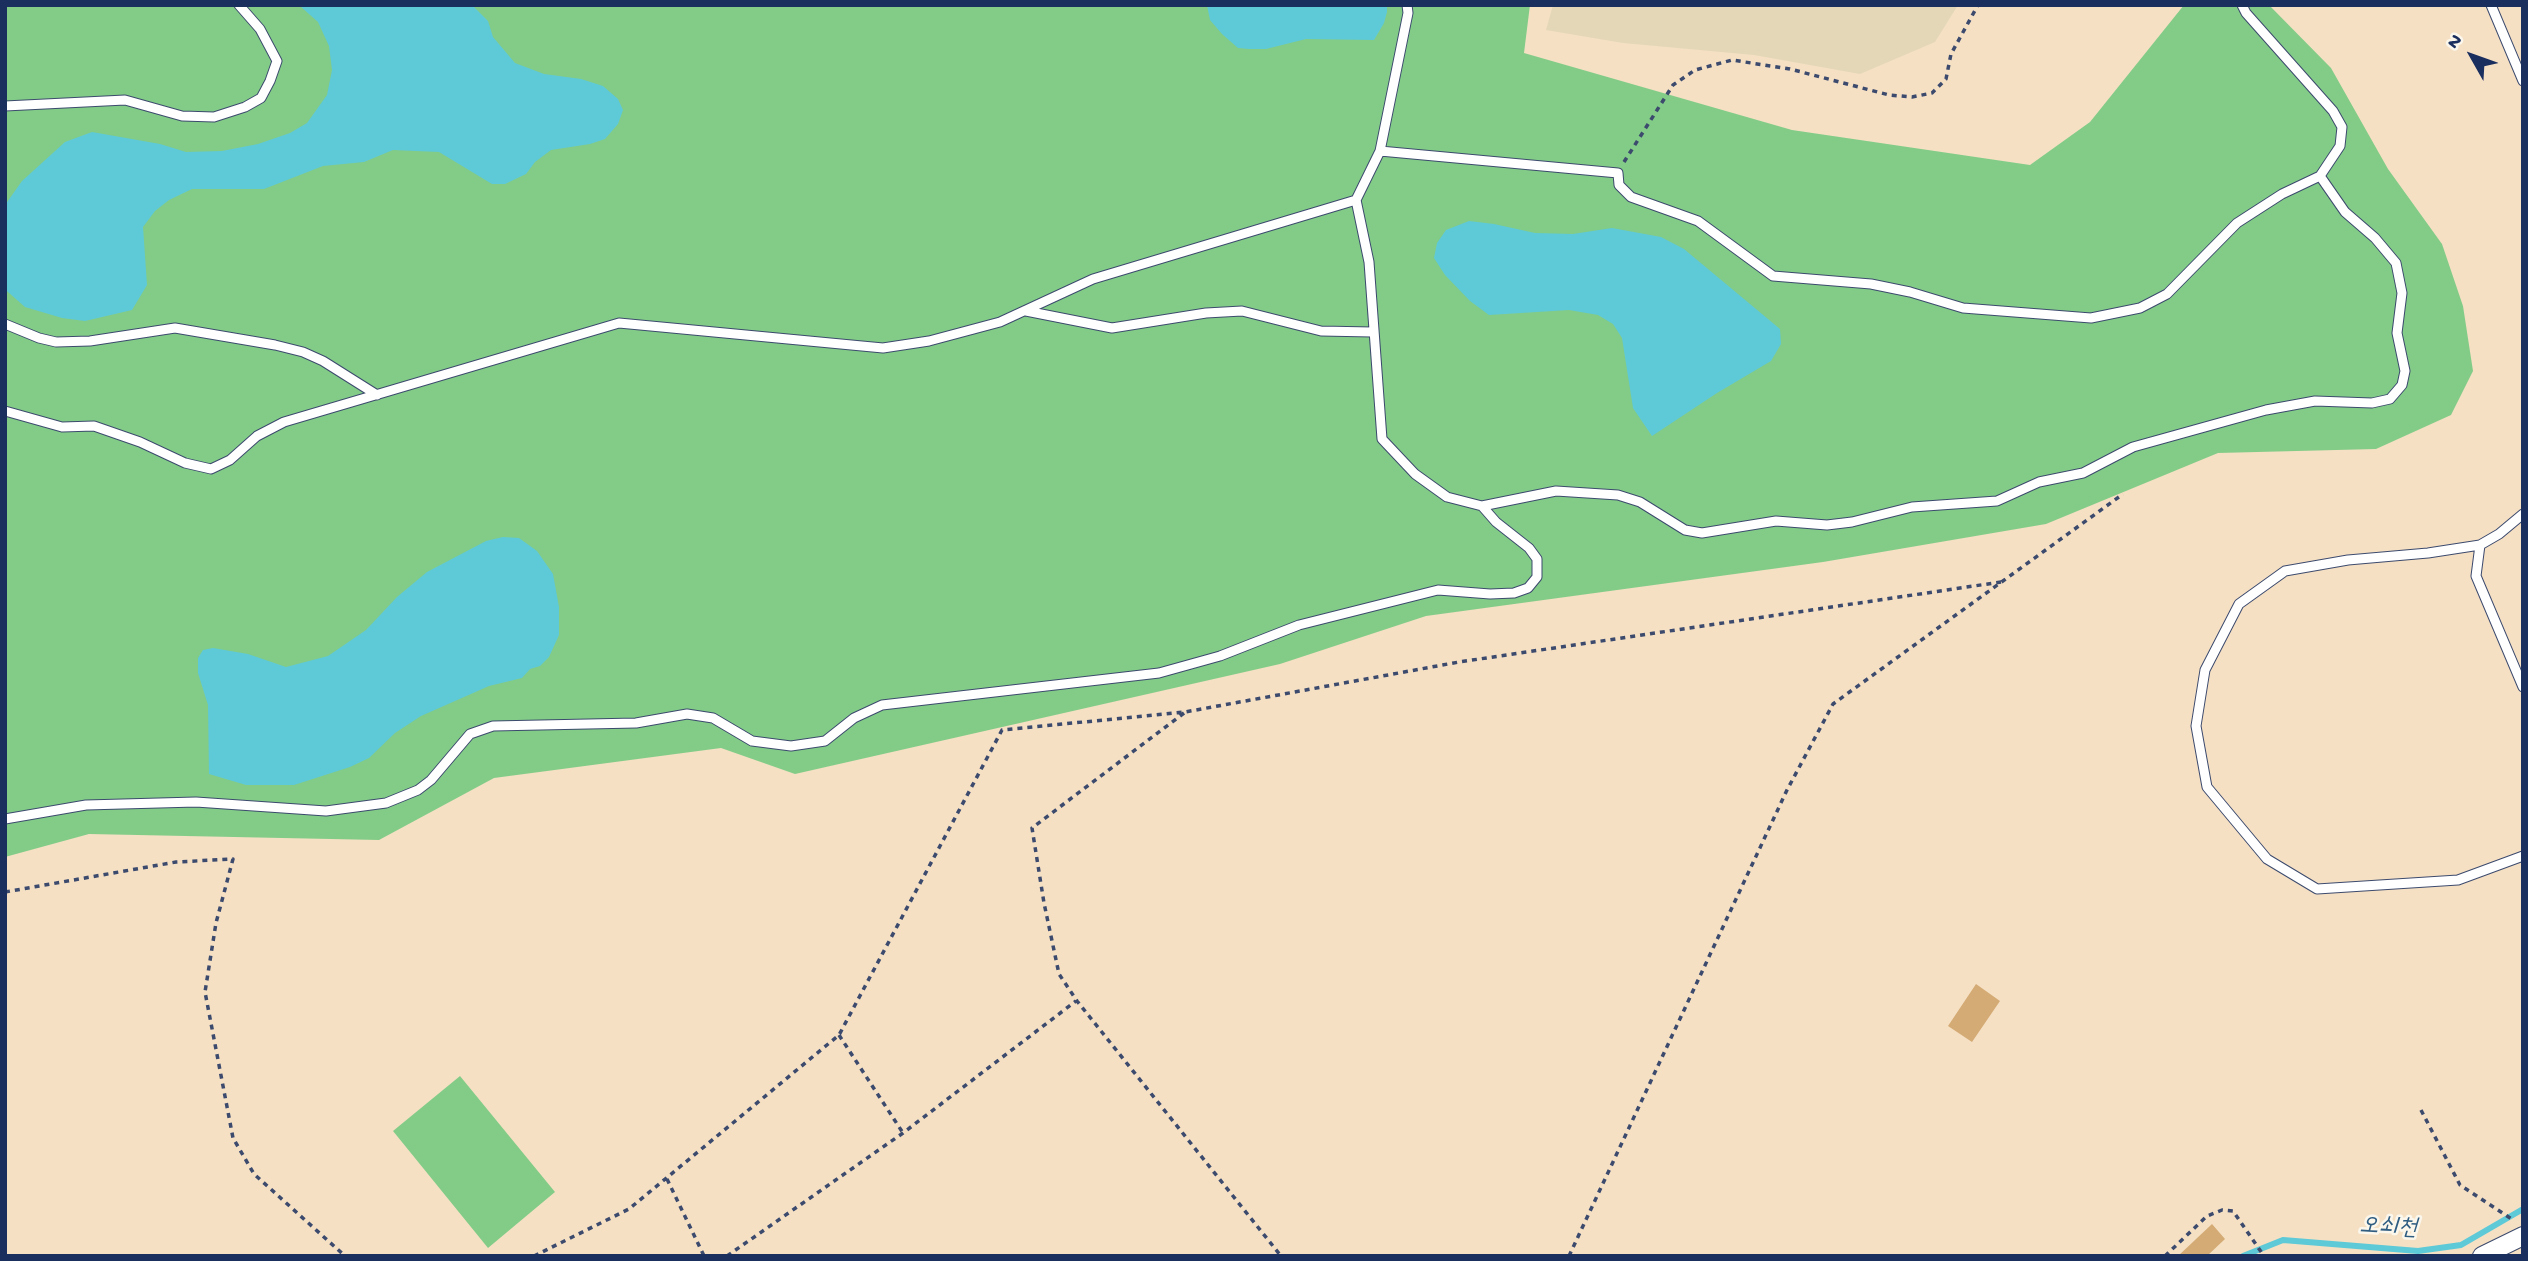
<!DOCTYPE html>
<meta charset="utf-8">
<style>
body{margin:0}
#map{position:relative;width:2528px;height:1261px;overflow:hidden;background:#f5e0c4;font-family:"Gochi Hand",sans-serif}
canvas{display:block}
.frame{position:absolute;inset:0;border:7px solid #1b2f5e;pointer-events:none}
.north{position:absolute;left:2437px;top:21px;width:70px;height:70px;-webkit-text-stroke:5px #fbf7ec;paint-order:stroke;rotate:310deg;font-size:19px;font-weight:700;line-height:28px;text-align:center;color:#1b2f5e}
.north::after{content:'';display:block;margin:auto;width:24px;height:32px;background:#1b2f5e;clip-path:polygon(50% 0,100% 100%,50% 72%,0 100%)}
</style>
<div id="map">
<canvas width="2528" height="1261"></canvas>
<div class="frame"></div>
<div class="north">N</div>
</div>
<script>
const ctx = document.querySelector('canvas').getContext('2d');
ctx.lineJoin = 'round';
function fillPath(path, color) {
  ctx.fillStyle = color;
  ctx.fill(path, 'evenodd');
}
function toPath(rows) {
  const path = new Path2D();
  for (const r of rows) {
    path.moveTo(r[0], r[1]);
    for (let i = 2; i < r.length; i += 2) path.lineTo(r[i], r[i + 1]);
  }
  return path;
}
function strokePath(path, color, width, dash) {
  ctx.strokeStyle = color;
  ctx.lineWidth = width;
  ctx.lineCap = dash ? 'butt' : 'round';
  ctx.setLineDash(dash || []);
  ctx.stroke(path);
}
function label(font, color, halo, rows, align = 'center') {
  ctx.font = font + ' "Gochi Hand","Poor Story",sans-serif';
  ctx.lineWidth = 5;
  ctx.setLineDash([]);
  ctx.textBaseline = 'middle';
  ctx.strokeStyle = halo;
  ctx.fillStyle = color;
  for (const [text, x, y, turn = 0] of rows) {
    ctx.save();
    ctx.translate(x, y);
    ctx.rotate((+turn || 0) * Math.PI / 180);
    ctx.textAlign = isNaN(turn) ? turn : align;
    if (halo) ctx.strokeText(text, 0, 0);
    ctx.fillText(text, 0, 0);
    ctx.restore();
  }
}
fillPath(toPath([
 [1553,5,1958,5,1935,42,1860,74,1754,55,1623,43,1546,30]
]), '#e4d7b8');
fillPath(toPath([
 [5,5,1530,5,1524,53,1792,130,2030,165,2090,122,2184,5,2269,5,2331,68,2388,169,2442,244,2463,306,2473,371,2451,415,2376,449,2218,453,2046,524,1823,562,1426,616,1280,664,795,774,721,748,494,778,379,840,89,834,5,857],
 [460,1076,555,1192,488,1248,393,1131]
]), '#83cc88');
fillPath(toPath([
 [293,5,472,5,488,21,493,37,515,63,544,74,581,79,603,86,618,99,623,110,618,124,605,139,590,144,551,150,535,162,526,174,505,184,492,184,439,152,393,150,364,162,323,166,264,189,192,189,169,200,155,211,143,227,147,285,132,310,85,321,62,318,25,307,8,292,5,289,5,205,22,181,65,142,92,132,160,144,186,152,222,151,258,144,290,133,307,123,327,95,332,70,329,46,318,22,300,6],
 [1207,5,1387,5,1387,12,1384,23,1374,40,1306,39,1266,49,1249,49,1238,48,1222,34,1210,20],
 [1469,221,1494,224,1535,233,1573,234,1612,228,1661,237,1684,249,1780,329,1781,344,1771,361,1717,393,1652,436,1633,408,1622,338,1613,324,1598,315,1569,310,1489,315,1470,301,1445,275,1434,258,1437,243,1446,230],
 [503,537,519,538,537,551,553,574,559,607,559,635,549,657,540,666,530,669,522,678,489,686,421,716,395,733,369,758,350,767,294,785,246,785,209,774,208,705,198,673,198,658,203,650,213,648,248,654,286,667,328,656,366,630,397,597,427,572,486,541]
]), '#5ec9d7');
strokePath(toPath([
 [2243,1256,2283,1240,2418,1251,2461,1245,2523,1209]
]), '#5ec9d7', 6);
fillPath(toPath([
 [1976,984,2000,1001,1972,1042,1948,1026],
 [2212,1224,2225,1239,2207,1256,2178,1256]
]), '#d4ab75');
const lane = toPath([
 [2491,5,2523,81],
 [5,106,125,100,182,116,214,117,245,107,261,98,270,81,277,61,260,29,239,5],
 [1380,151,1618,173,1619,185,1631,197,1698,221,1773,276,1871,284,1910,292,1963,308,2091,318,2140,308,2167,294,2237,223,2282,194,2320,176,2340,146,2342,127,2333,111,2246,13,2242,5],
 [1356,200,1369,262,1382,439,1415,474,1447,497,1482,506,1556,491,1618,495,1640,502,1685,530,1702,533,1776,521,1827,525,1852,522,1912,507,1997,501,2039,482,2083,473,2133,447,2266,410,2315,401,2372,403,2390,399,2402,385,2405,371,2397,333,2402,293,2396,263,2375,238,2345,212,2320,176],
 [1026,311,1112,328,1206,313,1242,311,1321,331,1372,332],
 [5,324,39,338,56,342,90,341,175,328,275,345,303,352,323,361,377,395],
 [5,411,62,427,94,426,140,442,185,463,211,469,230,460,257,436,284,422,619,323,883,348,929,341,1000,322,1093,279,1356,200,1380,151,1408,13,1407,5],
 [2523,514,2499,534,2480,545,2428,553,2348,560,2285,571,2239,604,2205,670,2196,726,2207,787,2267,859,2317,889,2458,880,2523,856],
 [2480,545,2476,576,2523,687],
 [5,819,86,805,196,802,326,811,386,803,418,790,431,780,470,734,493,726,636,723,687,714,713,718,752,741,791,746,825,741,854,718,882,705,1159,673,1220,656,1299,625,1438,590,1490,594,1514,593,1528,588,1537,577,1537,559,1529,548,1496,522,1482,506]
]);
const street = toPath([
 [2482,1256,2523,1236]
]);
strokePath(lane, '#3c4a6d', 11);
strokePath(street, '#3c4a6d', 20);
strokePath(toPath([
 [1624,162,1673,85,1695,70,1732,60,1790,69,1889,95,1912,97,1932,93,1946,79,1951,54,1978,5],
 [1184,713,1032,828,1044,903,1059,974,1077,1001,1281,1256],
 [5,892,176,862,233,859,216,923,205,992,233,1138,254,1174,345,1256],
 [839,1035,903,1133],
 [2421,1110,2460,1185,2513,1220],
 [667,1179,704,1256],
 [534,1256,629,1209,839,1035,1002,730,1185,712,1459,662,2001,582],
 [727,1256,903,1133,1076,1001],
 [1569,1256,1787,790,1833,704,2123,494],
 [2165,1256,2207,1216,2222,1210,2233,1211,2264,1256]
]), '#3c4a6d', 3.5, [5, 5]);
strokePath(lane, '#fff', 9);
strokePath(street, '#fff', 18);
label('italic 24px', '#2f5d82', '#fbf7ec', [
 ["오쇠천",2388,1229,3]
]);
</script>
